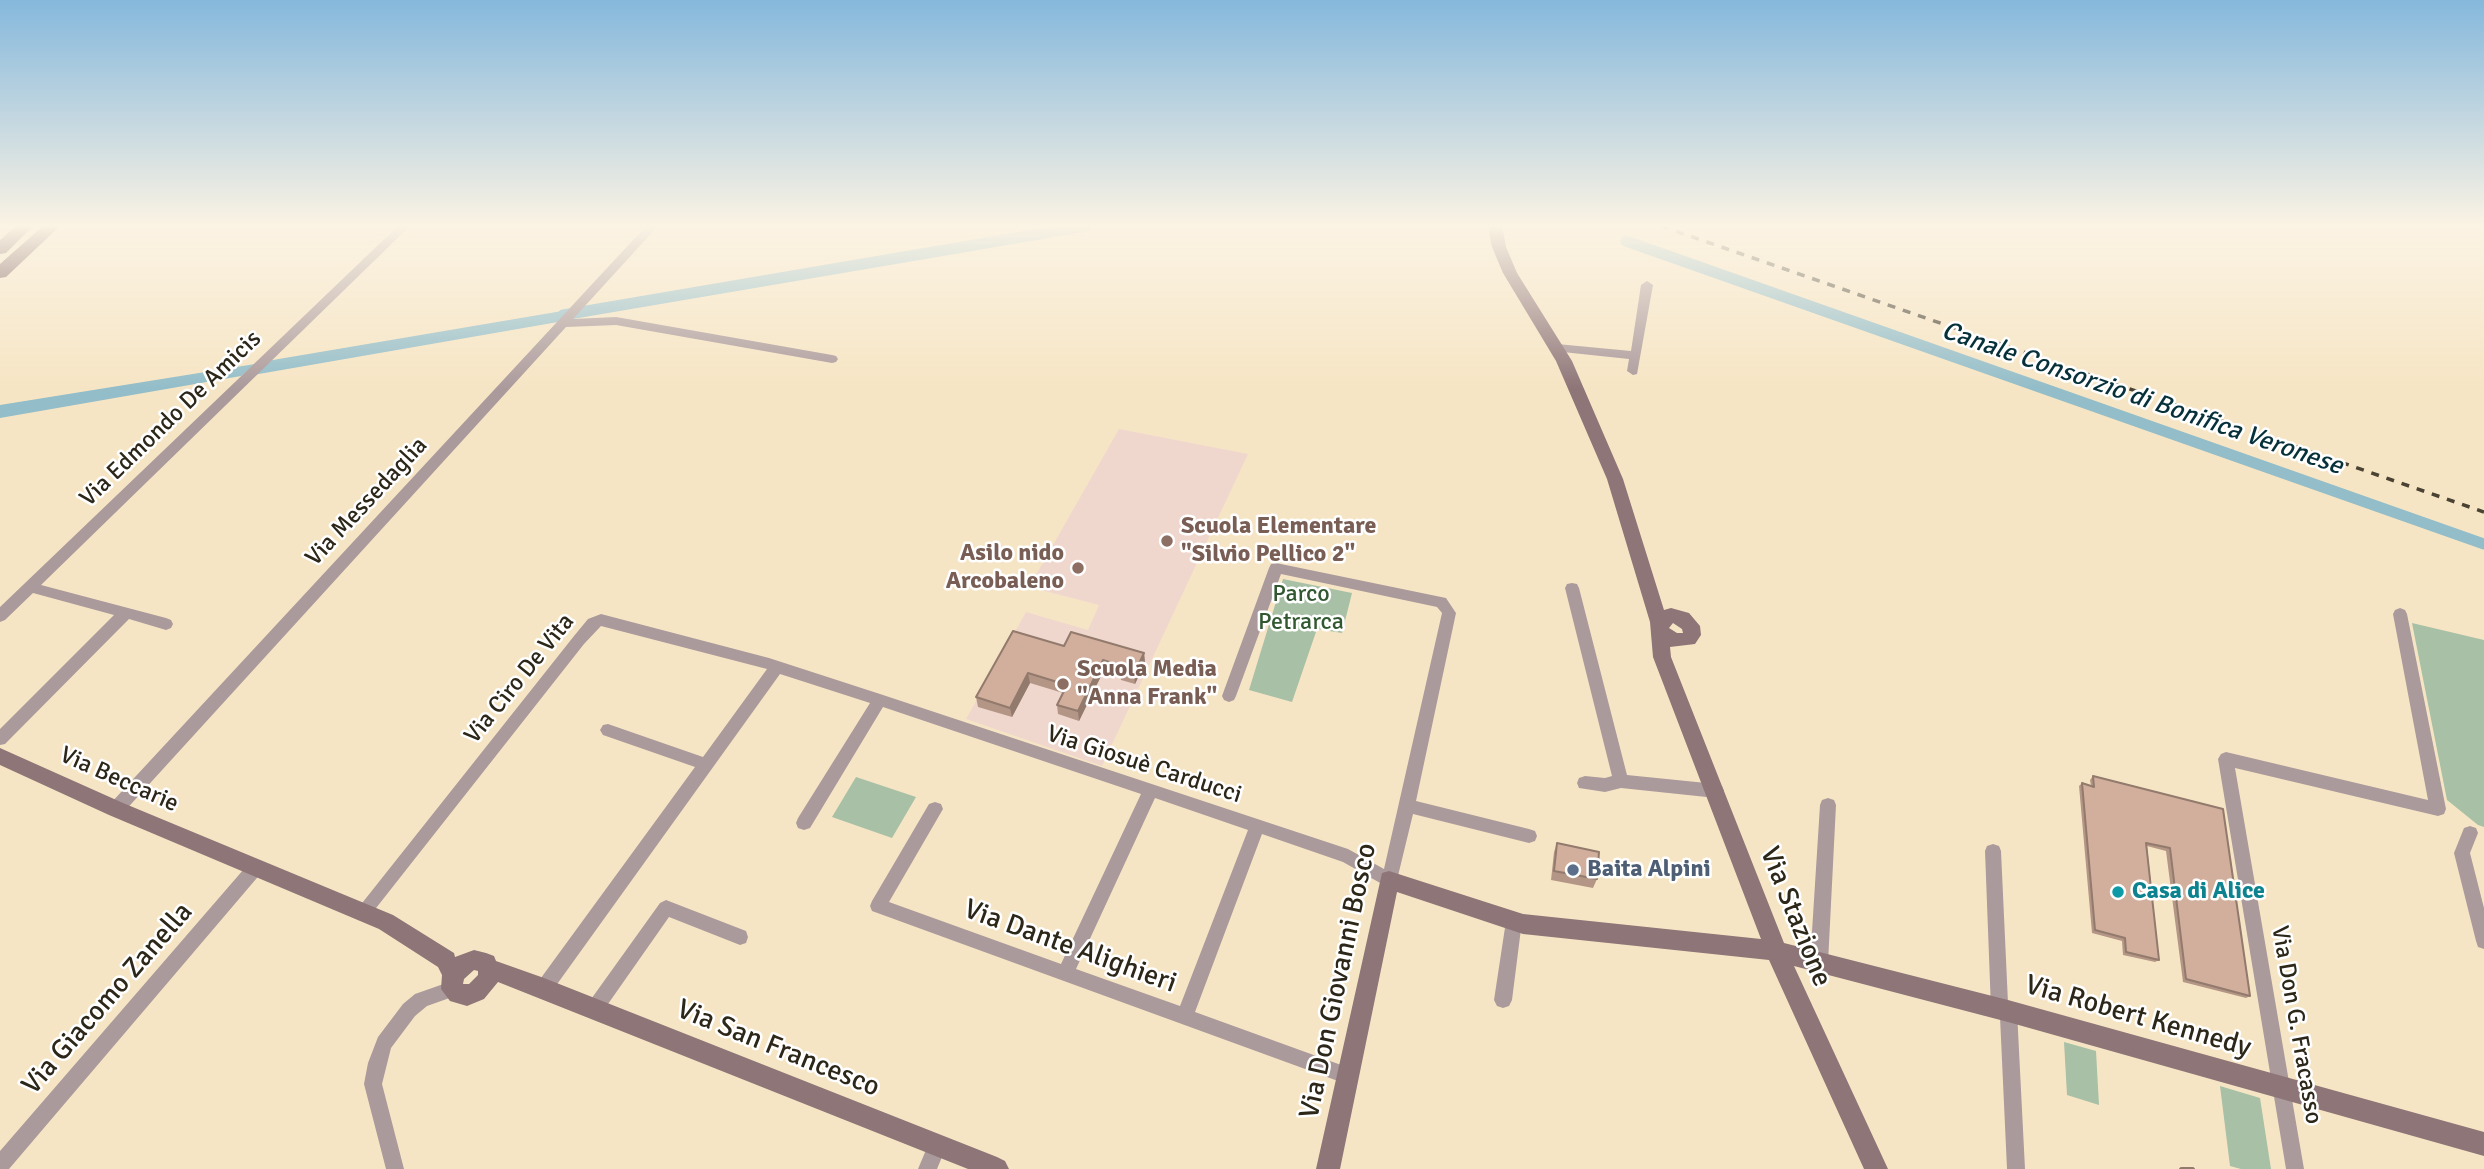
<!DOCTYPE html>
<meta charset="utf-8">
<style>
body{margin:0}
canvas{display:block;background:#f6e5c4}
</style>
<canvas width="2484" height="1169"></canvas>
<script>
const ctx = document.querySelector('canvas').getContext('2d');
ctx.lineJoin = 'round';
function fillPath(path, color) {
  ctx.fillStyle = color;
  ctx.fill(path, 'evenodd');
}
function toPath(rows) {
  const path = new Path2D();
  for (const r of rows) {
    path.moveTo(r[0], r[1]);
    for (let i = 2; i < r.length; i += 2) path.lineTo(r[i], r[i + 1]);
  }
  return path;
}
function strokePath(path, color, width, dash) {
  ctx.strokeStyle = color;
  ctx.lineWidth = width;
  ctx.lineCap = dash ? 'butt' : 'round';
  ctx.setLineDash(dash || []);
  ctx.stroke(path);
}
function label(font, color, halo, rows, align = 'center') {
  ctx.font = font + ' Signika,sans-serif';
  ctx.lineWidth = 5;
  ctx.setLineDash([]);
  ctx.textBaseline = 'middle';
  ctx.strokeStyle = halo;
  ctx.fillStyle = color;
  for (const [text, x, y, turn = 0] of rows) {
    ctx.save();
    ctx.translate(x, y);
    ctx.rotate((+turn || 0) * Math.PI / 180);
    ctx.textAlign = isNaN(turn) ? turn : align;
    if (halo) ctx.strokeText(text, 0, 0);
    ctx.fillText(text, 0, 0);
    ctx.restore();
  }
}
fillPath(toPath([
 [1119,429,1248,454,1102,766,966,719,1026,612,1088,630,1099,605,1029,587]
]), '#f0d7ce');
fillPath(toPath([
 [1283,579,1352,593,1342,633,1317,629,1292,702,1249,690],
 [2412,623,2484,640,2484,827,2478,825,2447,800],
 [856,777,916,797,892,838,832,817],
 [2064,1042,2096,1051,2099,1105,2067,1095],
 [2220,1086,2260,1098,2271,1169,2241,1169,2230,1166]
]), '#a8c0a6');
fillPath(toPath([
 [568,310,558,322,253,375,267,361],
 [255,364,241,376,0,418,0,405]
]), '#92bdc9');
strokePath(toPath([
 [1626,241,2484,544],
 [563,315,1086,226]
]), '#92bdc9', 11);
fillPath(toPath([
 [398,226,410,226,41,585,166,618,171,620,173,624,171,628,166,630,129,619,5,744,0,745,0,729,114,615,33,593,5,620,0,622,0,607,398,226],
 [646,226,658,226,573,319,616,317,832,355,836,356,838,359,836,362,832,363,616,325,566,327,122,814,116,816,110,814,108,809,110,804,646,226],
 [1647,281,1653,285,1637,374,1633,375,1627,371,1629,359,1553,351,1551,348,1557,344,1631,351,1641,285,1647,281],
 [1276,563,1446,598,1456,613,1416,801,1529,829,1535,831,1537,836,1535,841,1529,843,1413,814,1397,880,1395,885,1389,888,1343,862,1262,834,1195,1012,1355,1070,1358,1076,1355,1082,1349,1085,872,911,870,906,872,901,929,804,935,802,941,804,943,809,889,902,1061,964,1141,794,883,707,810,828,804,830,798,828,796,823,798,818,870,703,780,674,550,994,544,996,538,994,535,988,538,982,695,767,603,735,600,730,603,725,608,724,703,757,767,669,601,626,584,644,369,917,363,920,357,917,355,912,574,636,588,619,601,614,769,658,880,694,1348,849,1384,869,1442,613,1437,607,1281,574,1236,696,1234,700,1229,702,1224,700,1222,696,1269,568,1271,564,1276,563],
 [1155,798,1248,830,1180,1006,1076,969,1155,798],
 [1572,583,1577,584,1579,588,1627,775,1716,784,1722,786,1724,791,1722,796,1716,798,1621,788,1605,792,1579,788,1577,783,1579,778,1585,776,1605,778,1612,776,1565,588,1567,584,1572,583],
 [2400,608,2405,610,2407,614,2446,809,2444,814,2438,816,2235,768,2304,1169,2286,1169,2218,759,2221,754,2226,752,2428,800,2393,614,2395,610,2400,608],
 [1828,798,1834,800,1836,805,1828,963,1825,969,1819,971,1813,969,1810,963,1820,805,1822,800,1828,798],
 [2470,826,2476,828,2478,833,2470,853,2484,908,2484,949,2478,947,2476,941,2454,853,2464,828,2470,826],
 [1993,844,1999,846,2001,851,2008,1003,2014,1005,2017,1011,2025,1169,2007,1169,2000,1017,1994,1015,1991,1009,1985,851,1987,846,1993,844],
 [256,860,262,862,264,867,262,872,9,1169,0,1169,0,1151,250,862,256,860],
 [666,900,746,931,748,937,746,943,740,945,669,917,601,1014,595,1017,589,1014,586,1008,589,1002,660,903,666,900],
 [1514,913,1520,915,1522,921,1512,1000,1509,1006,1503,1008,1497,1006,1494,1000,1506,921,1508,915,1514,913],
 [452,981,458,983,461,989,458,995,427,1006,415,1016,391,1048,382,1084,404,1169,386,1169,364,1084,368,1063,378,1037,403,1004,415,994,452,981],
 [938,1136,945,1138,947,1145,937,1169,918,1169,931,1138,938,1136]
]), '#ab9a9c');
fillPath(toPath([
 [1488,226,1502,226,1506,247,1517,273,1572,361,1623,479,1664,610,1671,608,1689,613,1700,626,1701,635,1695,644,1670,647,1671,657,1784,943,2008,1000,2484,1132,2484,1156,2008,1022,1794,966,1888,1169,1864,1169,1769,960,1523,934,1397,892,1340,1169,1316,1169,1382,873,1389,871,1523,914,1761,939,1653,657,1650,622,1607,479,1556,361,1503,273,1492,247,1488,226],
 [1673,623,1682,629,1683,633,1677,633,1669,628,1673,623],
 [0,748,123,803,393,915,454,953,455,957,474,950,486,953,494,956,496,961,544,978,997,1157,1005,1161,1009,1169,968,1169,498,982,484,999,467,1006,450,1001,441,989,442,975,438,967,379,929,109,815,0,765,0,748],
 [474,970,478,971,478,975,469,984,463,984,464,979,474,970]
]), '#8e7578');
fillPath(toPath([
 [16,226,33,226,6,253,0,254,0,240,16,226],
 [43,226,60,226,6,277,0,278,0,264,43,226]
]), '#65444a');
strokePath(toPath([
 [1661,226,2484,512]
]), '#4a4232', 3.5, [8, 8]);
fillPath(toPath([
 [1064,646,1144,653,1145,663,1135,684,1121,680,1120,675,1104,670,1079,721,1058,714,1057,705,1063,693,1030,683,1012,717,978,707,976,697],
 [2093,776,2223,809,2250,996,2246,998,2183,982,2166,851,2147,846,2159,960,2155,962,2123,955,2122,941,2092,933,2079,786,2082,783,2091,786,2090,780],
 [1557,843,1597,879,1593,888,1551,880,1554,852]
]), '#b49686');
fillPath(toPath([
 [1144,653,1145,663,1135,684,1134,674],
 [1103,660,1104,670,1079,721,1078,711],
 [1028,673,1030,683,1012,717,1010,708]
]), '#927a6d');
const building = toPath([
 [1013,631,1064,646,1071,632,1144,653,1134,674,1120,670,1122,666,1103,660,1078,711,1057,705,1067,685,1028,673,1010,708,976,697,1013,631],
 [2093,776,2223,809,2250,996,2186,979,2170,848,2146,843,2159,960,2126,952,2125,938,2095,930,2082,783,2094,787,2093,776],
 [1557,843,1599,852,1597,879,1554,871,1557,843],
 [2181,1168,2193,1168,2194,1169,2180,1169,2181,1168]
]);
fillPath(building, '#d1af9c');
strokePath(building, '#927a6d', 2);
const sky = ctx.createLinearGradient(0, 0, 0, 389);
sky.addColorStop(0, '#85b8dc');
sky.addColorStop(0.58, '#fbf3e4');
sky.addColorStop(1, '#fbf3e400');
ctx.fillStyle = sky;
ctx.fillRect(0, 0, 2484, 389);
for (const [x, y, r, color] of [
 [1167,541,7,"#8d6e63"],
 [1078,568,7,"#8d6e63"],
 [1063,684,7,"#8d6e63"],
 [1573,870,7,"#5c6f8a"],
 [2118,892,7,"#0f9aa8"]
]) {
  const dot = new Path2D();
  dot.arc(x, y, r, 0, 2 * Math.PI);
  ctx.fillStyle = color;
  ctx.fill(dot);
  strokePath(dot, '#fff', 2.5);
}
label('24px', '#2d271a', '#fff', [
 ["Via Edmondo De Amicis",171,419,-44],
 ["Via Messedaglia",367,502,-47],
 ["Via Ciro De Vita",520,679,-51],
 ["Via Giosuè Carducci",1144,765,18],
 ["Via Beccarie",119,780,24],
 ["Via Don G. Fracasso",2296,1025,80]
]);
label('bold 24px', '#785e54', '#fff', [
 ["Scuola Elementare",1181,527],
 ["\"Silvio Pellico 2\"",1181,555],
 ["Asilo nido",1064,554,"right"],
 ["Arcobaleno",1064,582,"right"],
 ["Scuola Media",1077,670],
 ["\"Anna Frank\"",1077,698]
], 'left');
label('24px', '#315830', '#fff', [
 ["Parco",1301,595],
 ["Petrarca",1301,623]
]);
label('bold 24px', '#4e5e75', '#fff', [
 ["Baita Alpini",1587,870]
], 'left');
label('bold 24px', '#0d838f', '#fff', [
 ["Casa di Alice",2132,892]
], 'left');
label('italic 26px', '#06303a', '#fff', [
 ["Canale Consorzio di Bonifica Veronese",2142,399,19]
]);
label('28px', '#2d271a', '#fff', [
 ["Via Stazione",1795,917,68],
 ["Via Dante Alighieri",1070,947,20],
 ["Via Don Giovanni Bosco",1339,981,-78],
 ["Via Giacomo Zanella",108,999,-49],
 ["Via Robert Kennedy",2138,1017,16],
 ["Via San Francesco",778,1049,22]
]);
</script>
